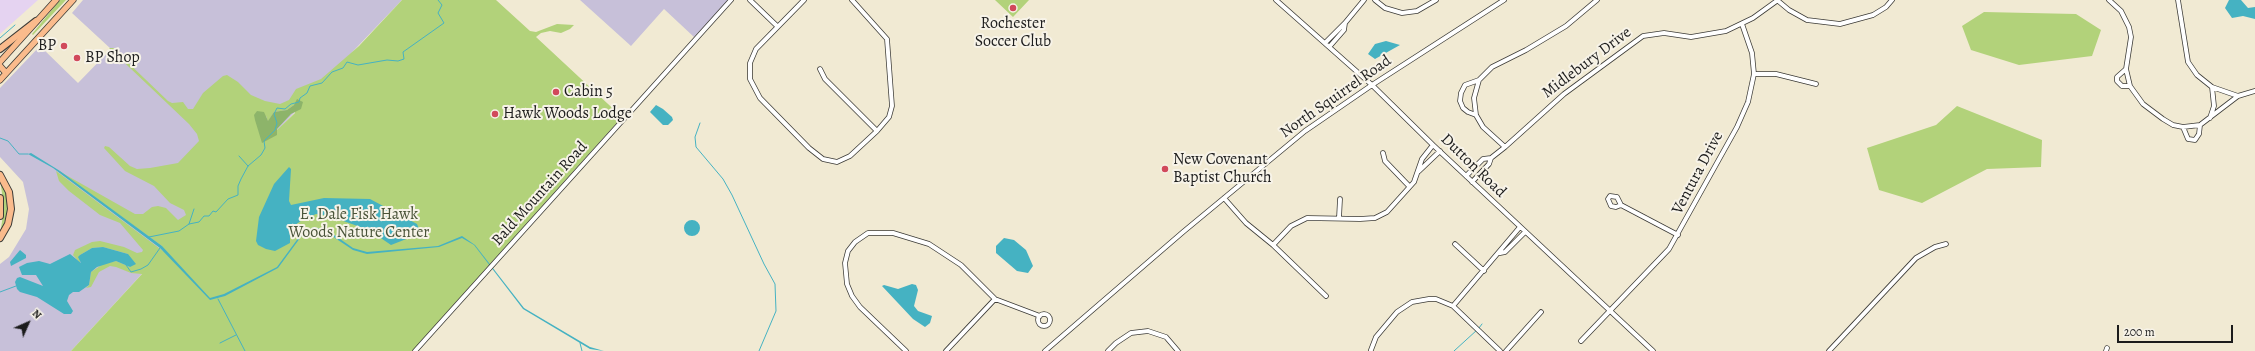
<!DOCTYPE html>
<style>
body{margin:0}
#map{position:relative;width:2255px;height:351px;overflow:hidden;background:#f1ead3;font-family:Alegreya,serif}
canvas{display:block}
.north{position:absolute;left:8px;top:303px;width:40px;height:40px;-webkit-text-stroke:3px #f7f3e8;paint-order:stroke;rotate:45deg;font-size:11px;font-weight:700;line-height:16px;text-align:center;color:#1c1c1c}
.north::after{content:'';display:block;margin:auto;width:14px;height:18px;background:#1c1c1c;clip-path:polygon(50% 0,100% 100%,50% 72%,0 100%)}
.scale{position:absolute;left:2117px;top:325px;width:116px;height:18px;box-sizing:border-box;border:2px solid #1c1c1c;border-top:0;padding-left:5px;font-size:12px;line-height:14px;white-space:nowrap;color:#1c1c1c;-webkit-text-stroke:3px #f7f3e8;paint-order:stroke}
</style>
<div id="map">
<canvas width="2255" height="351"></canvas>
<div class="north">N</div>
<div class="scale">200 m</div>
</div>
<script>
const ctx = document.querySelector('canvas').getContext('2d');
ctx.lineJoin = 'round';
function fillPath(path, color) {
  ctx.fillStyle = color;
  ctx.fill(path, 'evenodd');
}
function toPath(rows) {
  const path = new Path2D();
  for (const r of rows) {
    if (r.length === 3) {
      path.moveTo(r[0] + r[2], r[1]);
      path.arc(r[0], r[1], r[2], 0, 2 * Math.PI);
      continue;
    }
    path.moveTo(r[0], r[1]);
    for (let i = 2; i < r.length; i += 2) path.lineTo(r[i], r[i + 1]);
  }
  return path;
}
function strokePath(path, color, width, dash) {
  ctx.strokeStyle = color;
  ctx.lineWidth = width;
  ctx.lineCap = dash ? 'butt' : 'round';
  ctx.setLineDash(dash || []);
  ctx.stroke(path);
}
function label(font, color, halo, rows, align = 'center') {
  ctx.font = font + ' Alegreya,serif';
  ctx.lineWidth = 4;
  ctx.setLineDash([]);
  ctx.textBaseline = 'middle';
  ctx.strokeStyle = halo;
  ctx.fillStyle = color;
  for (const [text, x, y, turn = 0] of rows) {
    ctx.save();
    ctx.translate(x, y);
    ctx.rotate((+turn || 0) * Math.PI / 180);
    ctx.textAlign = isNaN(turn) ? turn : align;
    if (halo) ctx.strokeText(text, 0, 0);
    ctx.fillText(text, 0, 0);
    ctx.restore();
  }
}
fillPath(toPath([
 [0,0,38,0,0,34]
]), '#e5d3f1');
fillPath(toPath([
 [83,0,402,0,186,226,71,351,0,351,0,264,9,257,26,229,29,209,23,182,0,157,0,88,40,46,78,83,111,49,72,13],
 [580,0,729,0,694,37,664,9,631,46]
]), '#c7c0d9');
fillPath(toPath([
 [60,0,66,0,33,35,32,34],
 [402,0,496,0,530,31,536,32,557,24,574,25,570,29,561,33,550,31,541,33,536,37,622,117,412,351,71,351,142,274,131,273,116,267,110,266,99,272,91,287,86,288,89,285,91,272,103,264,116,261,130,267,128,254,103,247,92,248,80,255,80,263,73,255,75,250,92,242,100,241,124,247,137,253,142,252,143,250,120,223,100,215,69,191,59,181,56,171,163,251,162,246,57,170,135,214,143,214,152,207,158,206,166,208,178,220,186,215,184,210,170,203,154,186,125,171,104,148,105,146,109,147,130,166,137,169,150,168,178,163,199,141,197,134,189,124,109,48,116,48,120,55,168,101,172,103,183,102,188,109,193,109,203,93,223,76,227,75,238,82,251,95,265,101,280,104,289,100,296,89,321,79,359,46],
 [294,105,295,113,276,131,259,132,258,125,266,116,268,122,274,112,287,110],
 [995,0,1029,0,1013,17],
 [1984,12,2076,14,2101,30,2092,56,2019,65,1971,50,1962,26],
 [1957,106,2042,140,2041,167,1987,169,1922,203,1879,190,1867,148,1936,125],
 [0,179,7,193,8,211,0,235,4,208]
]), '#b2d27a');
fillPath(toPath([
 [297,99,303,102,301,109,291,114,277,129,277,135,262,143,255,120,254,115,257,111,264,112,268,121,274,112,287,110,294,105]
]), '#8db46a');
fillPath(toPath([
 [2229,0,2241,0,2248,8,2255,7,2255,19,2243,16,2232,18,2225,8],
 [1386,41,1400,45,1375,59,1368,54,1375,44],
 [656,105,663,109,672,117,673,120,668,125,663,125,650,112],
 [31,153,60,171,162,246,210,298,224,294,277,267,302,233,314,227,330,232,353,248,367,252,438,246,462,236,475,245,524,308,590,347,604,351,590,349,523,309,474,245,462,238,439,247,367,254,353,250,329,234,314,228,303,234,278,268,225,296,210,300,160,248,53,168,28,154],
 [289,167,291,169,289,201,291,205,324,198,370,199,417,224,419,229,418,233,414,236,391,245,369,230,329,216,316,214,302,220,294,226,290,235,290,243,275,251,266,249,258,245,256,241,259,217,274,184],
 [692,228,8],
 [1004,238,1014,240,1026,250,1033,266,1028,273,1017,271,996,253,996,246],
 [103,247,128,254,136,264,130,267,116,261,97,267,91,272,89,285,79,292,73,292,69,295,67,301,73,311,71,314,64,314,37,297,20,292,17,289,15,282,17,278,20,277,43,286,36,275,22,275,19,267,27,263,39,261,50,264,70,254,81,263,78,257,80,255,92,248],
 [20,250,26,255,26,258,11,266,10,262],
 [912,284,916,285,918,290,914,306,918,311,932,316,930,323,925,327,913,319,882,286,884,285,898,289]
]), '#45b2c2');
strokePath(toPath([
 [0,38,15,25],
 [700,123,695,137,696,147,723,179,732,195,764,264,775,284,776,311,759,351],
 [0,138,8,141,19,154,28,154],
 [239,156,248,166],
 [189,224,194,209],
 [149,237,179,231,189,224,199,222,204,216,209,216,213,211,216,212,228,199,238,195,238,186,241,179,248,166,261,155,265,148,264,141,275,130,277,123,274,114,277,108,285,109,291,104,299,102,300,98,307,93,310,86,322,83,332,72,343,68,347,62,358,65,387,60,398,61,404,59,403,52,444,23,438,13,442,5,438,0],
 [126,265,131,272,141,269,148,265,160,248],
 [0,292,16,286],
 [218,299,245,351],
 [1479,328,1482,324],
 [220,343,236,335],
 [580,343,582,351],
 [1454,351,1477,330]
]), '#45b2c2', 1);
const minor = toPath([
 [750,0,777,26],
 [804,0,756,49,750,63,750,79,760,98,809,148,823,159,837,162,850,156,877,131,889,117,892,106,887,39,852,0],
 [1276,0,1372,85,1433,145,1653,351],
 [1375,0,1385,8,1402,13,1417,11,1436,0],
 [1777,0,1789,10,1807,20,1840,24,1873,15,1886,7,1892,0],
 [2109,0,2121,11,2129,27,2131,37,2126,69,2130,86,2143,104,2163,119,2173,125,2183,127,2200,125,2238,96],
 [2178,0,2188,62,2197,75,2212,87,2238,96,2255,91],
 [1345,23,1364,0],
 [1326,42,1345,23,1344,30,1330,46],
 [820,69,825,79,877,131],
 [2126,69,2117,77,2117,81,2122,86,2130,86],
 [1754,74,1776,74,1816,84],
 [1476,115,1468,112,1463,108,1460,101,1461,93,1465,85,1479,80],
 [2210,118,2214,106,2212,87],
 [2183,127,2188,139,2195,140,2199,134,2200,125],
 [1505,147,1483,127,1476,115,1474,98,1479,80,1492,67,1526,50,1566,26,1597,0],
 [1383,153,1385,161,1409,186],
 [1419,171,1440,151],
 [1466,176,1483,159,1491,158,1505,147,1564,94,1643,36,1664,33,1691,37,1726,31,1753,18,1778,0],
 [1472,182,1489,164,1491,158],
 [1224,198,1246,223,1273,245,1326,296],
 [1621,205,1616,207,1611,206,1608,199,1610,196,1617,197,1621,205,1678,235],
 [1339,218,1340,199],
 [1455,244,1484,271],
 [1273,245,1291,226,1307,218,1360,219,1375,218,1387,212,1414,182,1422,159,1433,145],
 [1500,253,1505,252,1525,232],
 [1453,306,1520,227],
 [1044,320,6],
 [1581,341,1669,249,1737,127,1748,102,1754,74,1752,53,1742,24],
 [1371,350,1376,337,1397,312,1412,302,1429,299,1436,299,1453,306,1500,351],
 [415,351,731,0],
 [906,351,860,307,852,296,847,284,845,263,848,251,855,242,868,233,893,233,929,244,961,265,995,299,1040,316],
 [946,351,995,299],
 [1045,351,1183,232,1305,131,1372,85,1504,0],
 [1108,351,1116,343,1131,333,1148,331,1166,337,1178,351],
 [1506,351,1541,312],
 [1829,351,1916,258,1935,247,1946,244],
 [2106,351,2107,348]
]);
const major = toPath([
 [0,62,56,0],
 [0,66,6,73],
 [0,80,73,0]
]);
const highway = toPath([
 [0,49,36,21],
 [0,175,9,192,11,209,8,224,0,238],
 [0,198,0,216]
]);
strokePath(minor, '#3c3b37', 5.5);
strokePath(major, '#3c3b37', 7);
strokePath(highway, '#3c3b37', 8);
strokePath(minor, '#fff', 4);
strokePath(major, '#fabb8c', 5.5);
strokePath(highway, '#fabb8c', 6);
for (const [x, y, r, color] of [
 [1013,8,4,"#d1495b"],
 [64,46,4,"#d1495b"],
 [77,58,4,"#d1495b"],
 [556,92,4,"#d1495b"],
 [495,114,4,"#d1495b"],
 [1165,169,4,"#d1495b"]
]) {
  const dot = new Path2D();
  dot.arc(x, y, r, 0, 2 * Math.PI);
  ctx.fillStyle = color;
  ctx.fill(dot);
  strokePath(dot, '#f7f3e8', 1.5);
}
label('16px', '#1c1c1c', '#f7f3e8', [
 ["Rochester",1013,24,"center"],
 ["Soccer Club",1013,42,"center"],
 ["BP",56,46,"right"],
 ["BP Shop",85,58],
 ["Cabin 5",564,92],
 ["Hawk Woods Lodge",503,114],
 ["New Covenant",1173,160],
 ["Baptist Church",1173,178]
], 'left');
label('16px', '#1c1c1c', '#f7f3e8', [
 ["Midlebury Drive",1587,63,-37],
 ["North Squirrel Road",1336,97,-35],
 ["Dutton Road",1473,166,44],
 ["Ventura Drive",1698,173,-62],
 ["Bald Mountain Road",540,194,-48]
]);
label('16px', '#495338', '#f7f3e8', [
 ["E. Dale Fisk Hawk",359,215],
 ["Woods Nature Center",359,233]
]);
</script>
